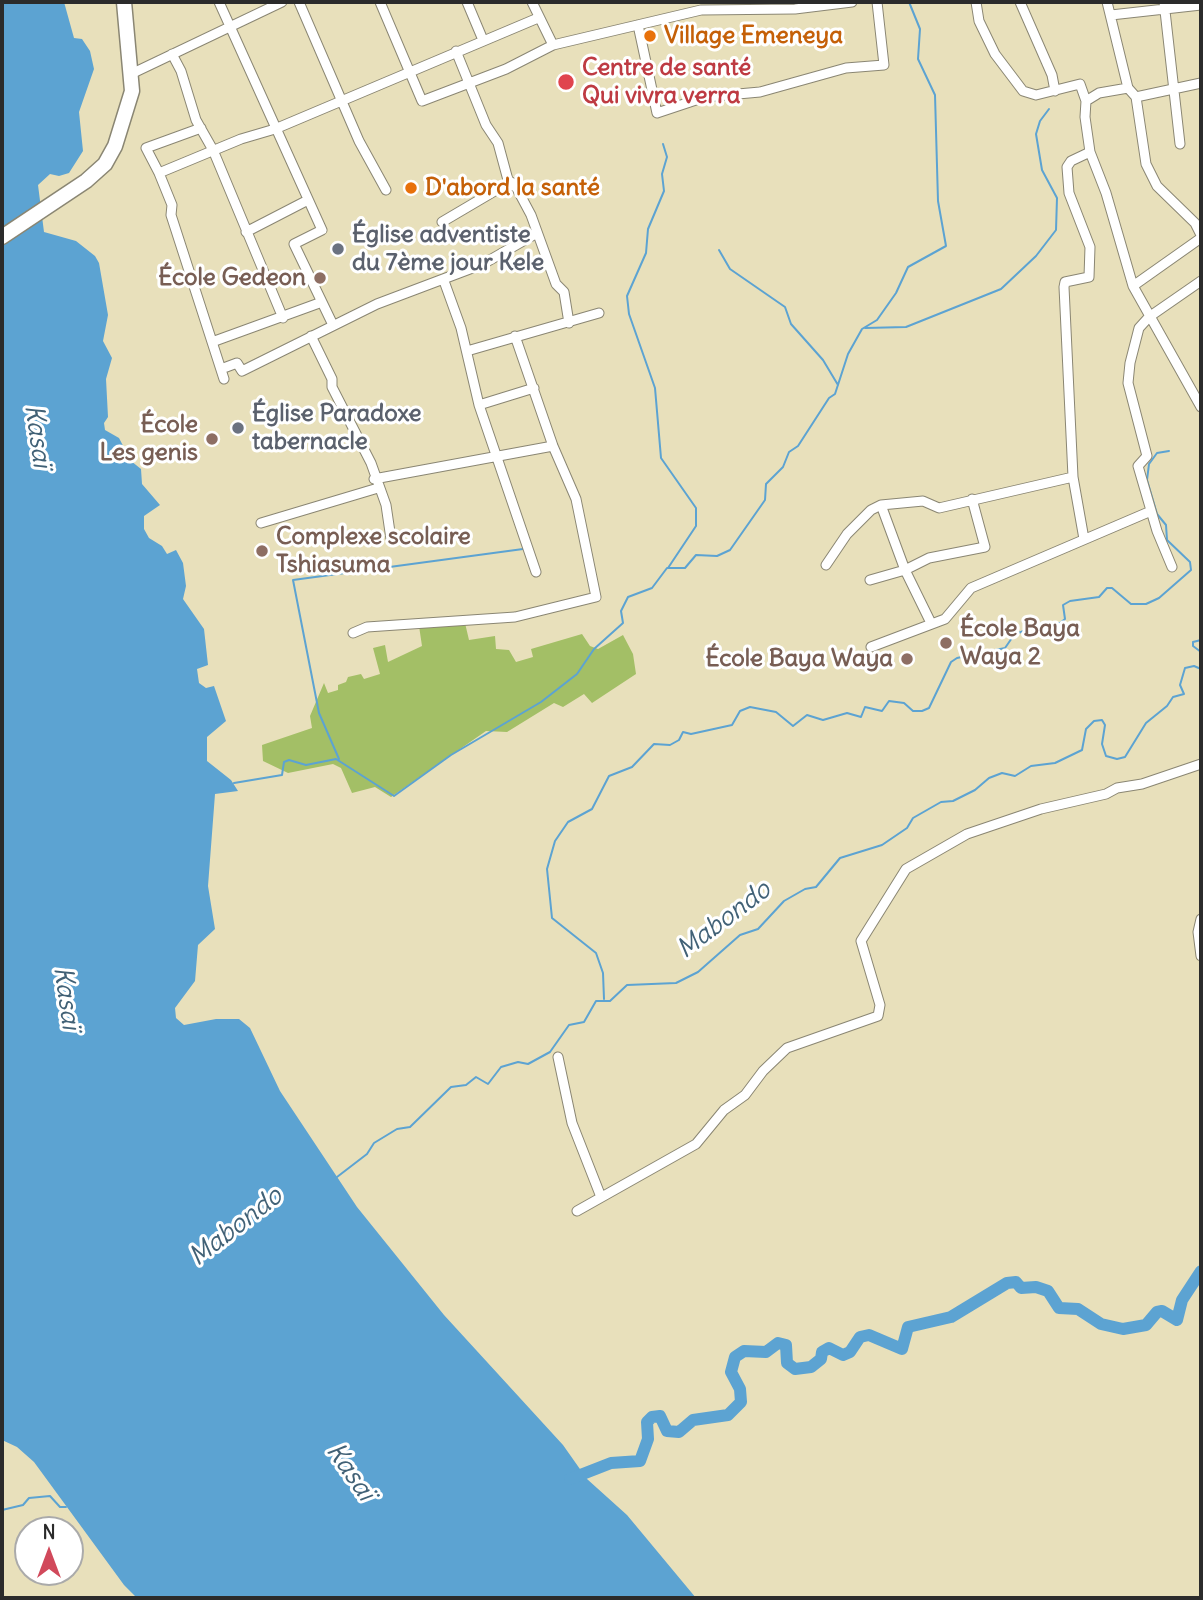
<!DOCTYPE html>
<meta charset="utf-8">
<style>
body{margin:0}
#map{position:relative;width:1203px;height:1600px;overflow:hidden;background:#e8e0bb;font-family:Delius,sans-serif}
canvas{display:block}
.frame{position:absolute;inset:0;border:4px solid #2b2b2b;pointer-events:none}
.north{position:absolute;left:14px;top:1516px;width:70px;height:70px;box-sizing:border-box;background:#fff;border:2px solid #aaa;border-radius:50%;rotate:0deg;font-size:19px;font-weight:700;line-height:28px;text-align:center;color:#2b2b2b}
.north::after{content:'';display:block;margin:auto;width:24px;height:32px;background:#d1495b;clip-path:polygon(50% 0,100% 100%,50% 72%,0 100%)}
</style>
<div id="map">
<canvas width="1203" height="1600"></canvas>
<div class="frame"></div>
<div class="north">N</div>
</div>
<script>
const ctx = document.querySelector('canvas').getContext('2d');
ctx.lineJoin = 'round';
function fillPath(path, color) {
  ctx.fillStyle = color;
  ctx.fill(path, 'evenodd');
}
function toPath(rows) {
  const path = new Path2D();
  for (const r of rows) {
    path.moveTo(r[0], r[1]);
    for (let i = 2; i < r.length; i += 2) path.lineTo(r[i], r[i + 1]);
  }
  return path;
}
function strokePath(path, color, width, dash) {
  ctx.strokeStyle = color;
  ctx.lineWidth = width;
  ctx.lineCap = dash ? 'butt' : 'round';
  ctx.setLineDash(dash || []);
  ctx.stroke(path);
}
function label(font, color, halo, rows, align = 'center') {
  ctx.font = font + ' Delius,sans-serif';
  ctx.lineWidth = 6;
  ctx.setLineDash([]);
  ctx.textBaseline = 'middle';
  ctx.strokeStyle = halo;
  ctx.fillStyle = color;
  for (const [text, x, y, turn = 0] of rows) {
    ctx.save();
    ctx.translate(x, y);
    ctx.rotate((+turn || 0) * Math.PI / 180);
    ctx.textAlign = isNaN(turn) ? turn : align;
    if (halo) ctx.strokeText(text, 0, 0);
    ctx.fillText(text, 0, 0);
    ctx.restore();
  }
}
fillPath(toPath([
 [465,623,469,640,495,636,496,649,509,650,516,662,533,657,531,649,582,634,590,646,598,649,623,635,633,654,636,674,592,703,584,694,563,707,554,703,507,732,486,731,391,797,375,787,352,793,341,768,333,764,288,773,263,761,262,745,312,728,310,716,324,683,328,693,338,690,338,685,346,682,348,677,361,674,364,679,380,674,373,648,385,645,388,662,422,646,419,626]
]), '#a3bf66');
fillPath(toPath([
 [2,2,64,2,74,38,82,39,90,51,94,69,79,112,83,151,69,173,59,176,50,174,38,185,44,232,76,241,95,256,99,263,108,315,103,341,112,358,106,379,108,417,104,423,105,430,119,438,131,461,141,469,142,484,160,505,144,516,144,529,149,538,162,546,167,554,176,550,183,563,186,586,183,599,204,629,208,665,197,669,199,683,206,688,214,686,226,721,207,737,207,761,231,780,238,791,215,794,208,886,215,929,198,945,195,981,175,1008,176,1018,184,1025,216,1019,239,1019,250,1028,280,1091,357,1207,444,1315,563,1445,587,1479,627,1515,696,1598,137,1598,124,1585,34,1462,17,1447,2,1440]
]), '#5ca3d2');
strokePath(toPath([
 [663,144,667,157,662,174,664,191,648,229,646,253,627,296,629,314,655,388,661,458,696,508,696,526,668,568],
 [719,250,730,269,785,307,791,324,823,360,838,385],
 [865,328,906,327,1001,289,1036,256,1056,230,1057,198,1042,170,1036,134,1040,121,1049,109],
 [1201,640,1193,642,1193,646,1201,652],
 [339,759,319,713,293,580,523,549],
 [234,783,282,775,284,762,289,760,306,765,336,759,394,796,451,755,541,702,577,674,594,649,623,623,621,611,628,597,652,588,667,568,685,568,696,555,717,556,730,550,765,500,766,484,783,467,789,452,798,446,829,398,835,394,848,354,862,329,877,320,896,293,908,267,946,246,938,201,935,95,918,59,920,29,909,2],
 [604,999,603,973,596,953,552,918,547,869,555,841,568,822,592,809,609,776,632,767,654,744,670,745,679,740,683,732,691,734,732,725,740,711,750,707,776,712,793,726,807,715,823,720,847,713,861,717,865,707,882,711,889,701,904,703,913,711,922,711,929,708,951,662,957,658,1005,648,1014,635,1042,623,1060,623,1065,619,1063,605,1070,601,1099,597,1107,588,1112,588,1131,604,1146,604,1159,598,1191,570,1190,562,1167,540,1166,525,1157,514,1147,480,1149,464,1157,453,1169,451],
 [337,1177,367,1154,374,1143,397,1129,410,1127,451,1087,466,1085,476,1077,488,1084,501,1067,518,1062,528,1064,550,1052,569,1025,584,1022,596,1001,610,1001,627,985,676,983,698,972,740,935,758,929,784,901,805,889,816,887,840,858,882,845,907,828,913,818,941,802,953,801,975,790,989,778,1002,773,1015,776,1031,766,1055,763,1082,750,1086,729,1094,721,1102,720,1105,725,1102,744,1106,756,1117,759,1125,757,1146,723,1167,706,1173,697,1184,694,1180,685,1185,668,1194,666,1201,669],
 [2,1510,23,1505,29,1498,50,1496,60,1507,66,1507]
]), '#5ca3d2', 2);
strokePath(toPath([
 [570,1479,611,1463,640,1461,648,1439,647,1422,652,1417,660,1416,667,1431,679,1432,693,1420,728,1415,741,1402,740,1389,731,1372,735,1357,744,1351,766,1352,778,1343,786,1345,787,1363,795,1369,811,1367,821,1359,822,1352,829,1348,843,1355,850,1352,860,1337,869,1335,902,1349,908,1327,951,1317,1007,1283,1016,1282,1021,1288,1036,1287,1048,1291,1059,1308,1078,1309,1101,1324,1123,1329,1146,1325,1157,1312,1162,1311,1177,1320,1182,1300,1201,1271]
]), '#5ca3d2', 12);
const minor = toPath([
 [219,2,322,230,294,244,333,325],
 [299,2,359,141,386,190],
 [380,2,422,101,506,69,553,45,701,10,795,9,852,2],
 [467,2,483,40],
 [532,2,553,45],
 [976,2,979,21,995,54,1023,91,1036,95,1080,84,1086,101],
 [1020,2,1052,75,1055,91],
 [1107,2,1128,88,1136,97,1146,164,1157,186,1195,223,1201,235],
 [1164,2,1180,144],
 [1111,15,1201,5],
 [638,25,657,113,705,97,760,92,846,68,884,65,877,2],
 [456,51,486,125,498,143,508,180,515,185,531,215,556,284,564,292,569,323],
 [172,54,181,71,196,120,213,150,283,318],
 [131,74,282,2],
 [1128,88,1099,93,1086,101,1085,117,1090,152,1106,193,1133,286,1201,407],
 [1136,97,1201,83],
 [201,128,146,148,159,173,241,139,275,129,538,18],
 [159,173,172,205,171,215,224,379],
 [442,222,498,189,515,185],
 [246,232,308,200],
 [444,281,461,328,479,405,536,572],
 [1133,286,1201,238],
 [311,336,332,379,332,387,371,463,386,505,391,539],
 [212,342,322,302],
 [467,351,599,313],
 [221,369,237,363,242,371,377,304,483,264,537,233],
 [479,405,534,388],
 [374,479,553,446],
 [881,505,905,570,931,623],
 [261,523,378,488],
 [1084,539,1073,477,1064,287,1065,282,1089,277,1090,247,1069,193,1067,167,1071,161,1090,152],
 [826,565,847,534,871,510,881,505,923,501,939,508,1073,477],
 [1172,567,1157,531,1138,466,1147,456,1128,383,1130,363,1139,328,1149,317,1201,281],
 [870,580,905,570,929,558,985,547,972,499],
 [353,633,367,627,515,617,596,597,576,499,553,446,515,336],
 [871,647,945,619,971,588,1151,511],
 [1201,919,1198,932,1201,956],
 [558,1057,572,1123,601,1197],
 [577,1211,696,1144,724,1110,745,1095,763,1071,787,1048,878,1016,880,1005,861,941,906,869,967,834,1041,809,1106,794,1117,788,1142,784,1201,764]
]);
const primary = toPath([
 [2,237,86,181,105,164,115,146,132,91,124,2]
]);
strokePath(minor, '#8a8673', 11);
strokePath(primary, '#8a8673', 17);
strokePath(minor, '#fff', 9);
strokePath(primary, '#fff', 14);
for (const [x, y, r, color] of [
 [650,36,7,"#e8710a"],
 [566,82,9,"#e0444e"],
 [411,188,7,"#e8710a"],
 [338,249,7,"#6b7280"],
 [320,278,7,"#8d6e63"],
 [238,428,7,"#6b7280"],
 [212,439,7,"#8d6e63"],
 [262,551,7,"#8d6e63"],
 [946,643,7,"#8d6e63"],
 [907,659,7,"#8d6e63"]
]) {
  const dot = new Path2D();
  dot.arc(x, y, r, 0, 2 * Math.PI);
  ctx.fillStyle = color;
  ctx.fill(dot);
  strokePath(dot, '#fff', 2.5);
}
label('bold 24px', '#c56008', '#fff', [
 ["Village Emeneya",664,36],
 ["D'abord la santé",425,188]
], 'left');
label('bold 24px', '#be3a42', '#fff', [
 ["Centre de santé",582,68],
 ["Qui vivra verra",582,96]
], 'left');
label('bold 24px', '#5b616d', '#fff', [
 ["Église adventiste",352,235],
 ["du 7ème jour Kele",352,263],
 ["Église Paradoxe",252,414],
 ["tabernacle",252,442]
], 'left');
label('bold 24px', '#785e54', '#fff', [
 ["École Gedeon",306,278],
 ["École",198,425],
 ["Les genis",198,453],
 ["Complexe scolaire",276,537,"left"],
 ["Tshiasuma",276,565,"left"],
 ["École Baya",960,629,"left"],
 ["Waya 2",960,657,"left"],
 ["École Baya Waya",893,659]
], 'right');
label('italic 26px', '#416176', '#fff', [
 ["Kasaï",37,436,82],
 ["Mabondo",724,920,-37],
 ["Kasaï",66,998,82],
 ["Mabondo",236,1227,-38],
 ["Kasaï",350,1472,55]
]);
</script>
